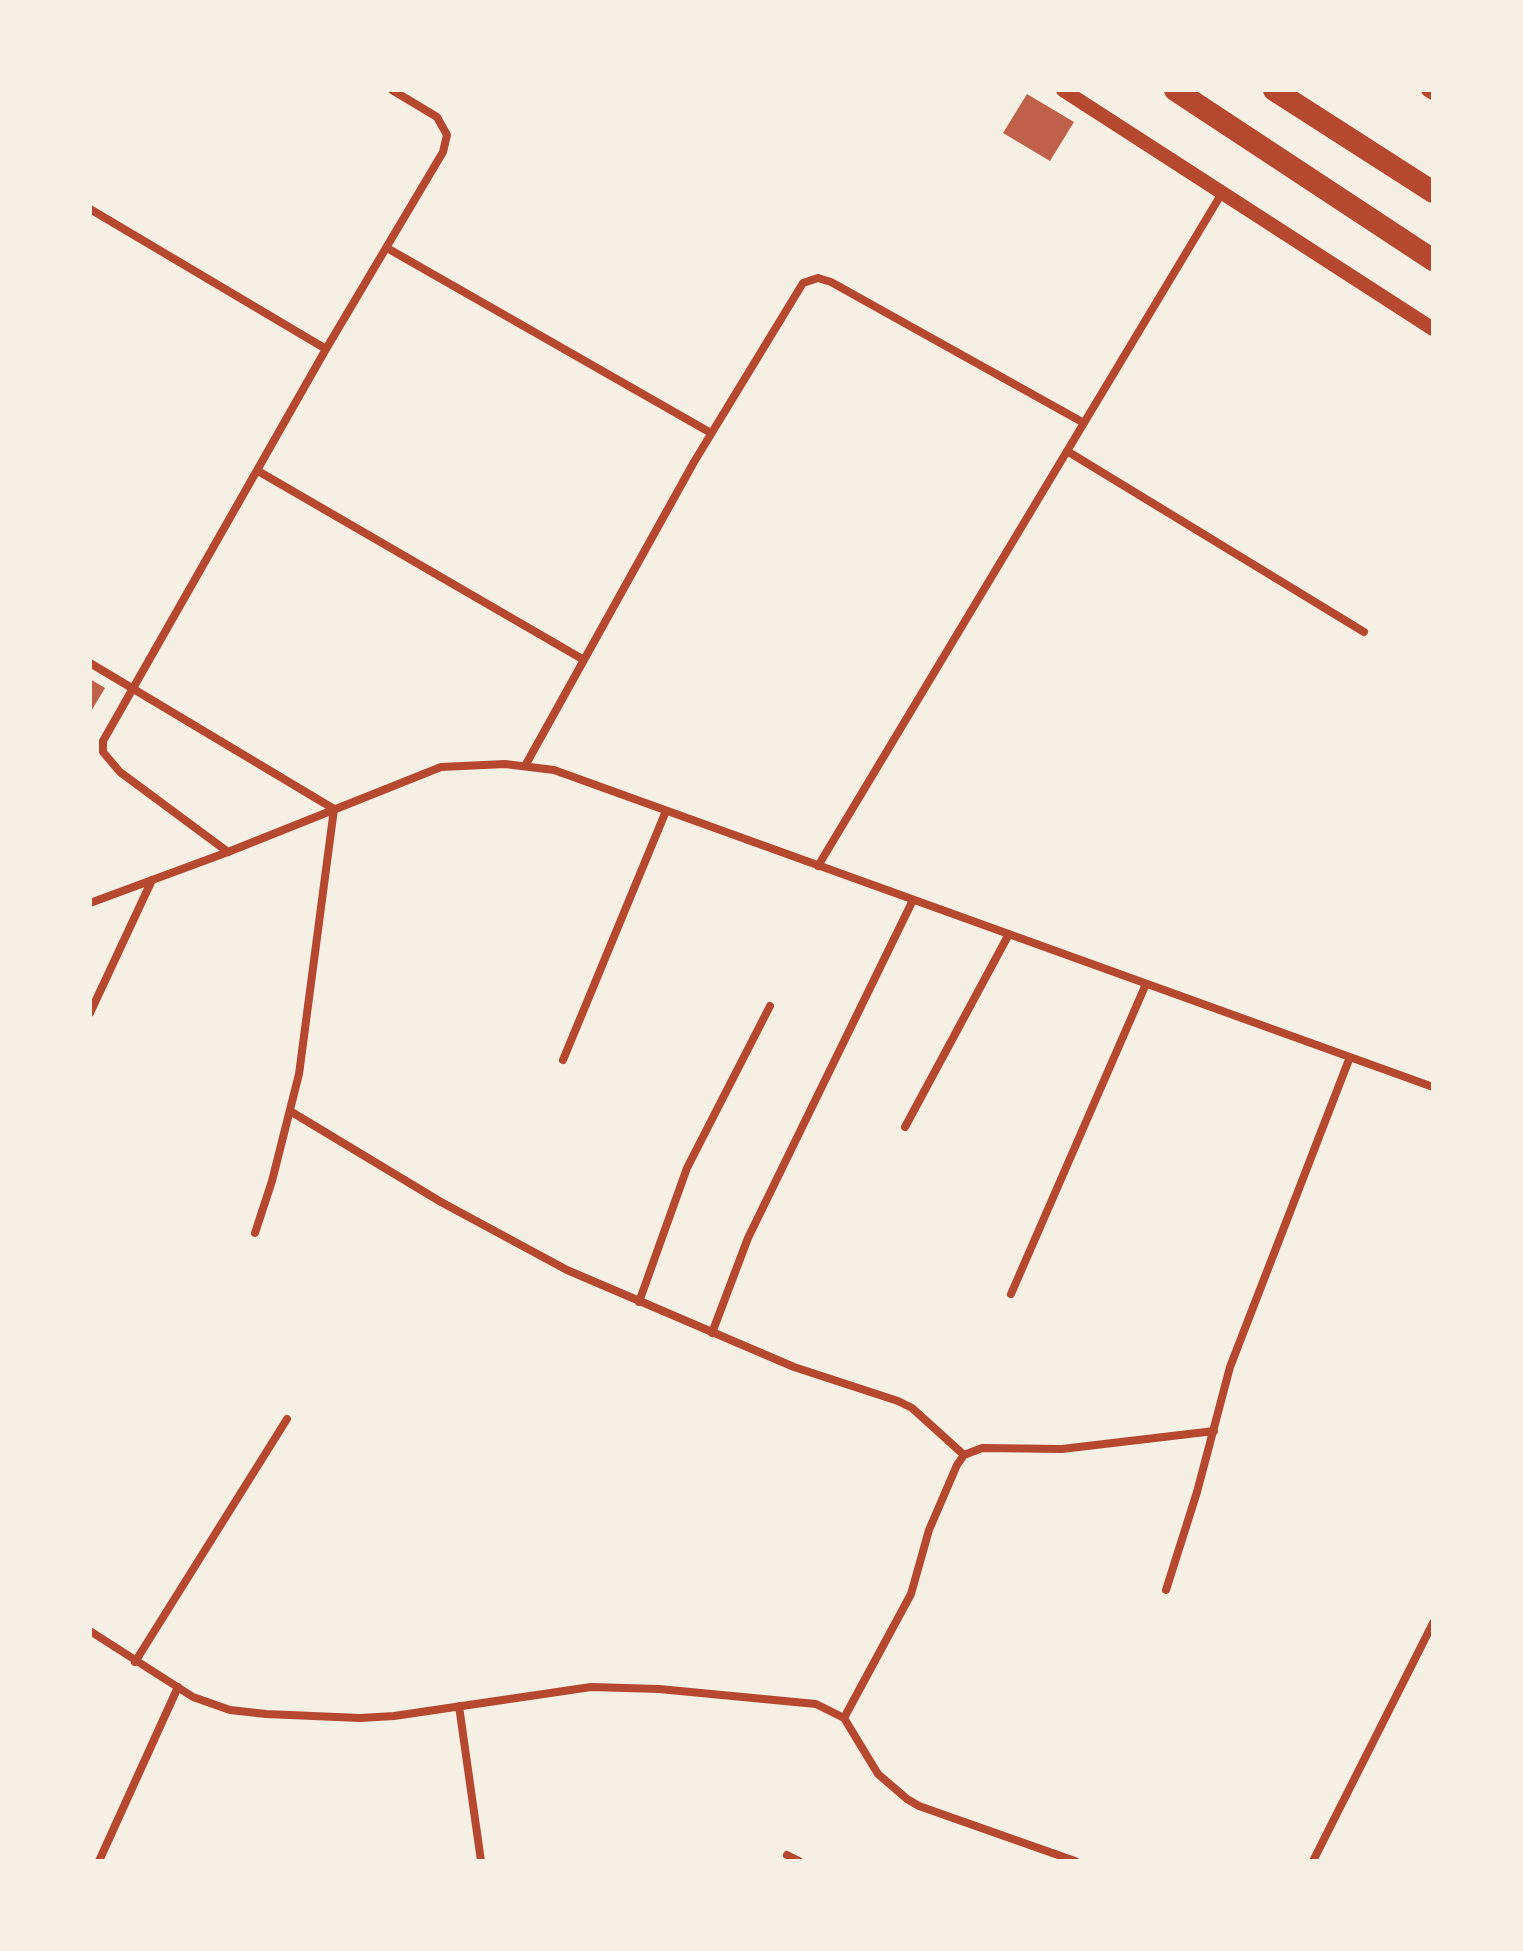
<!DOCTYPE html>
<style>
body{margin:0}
#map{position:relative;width:1523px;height:1951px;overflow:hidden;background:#f6efe4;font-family:Ubuntu,sans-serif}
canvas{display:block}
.frame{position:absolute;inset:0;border:92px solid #f6efe4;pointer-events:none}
</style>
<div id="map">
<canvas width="1523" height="1951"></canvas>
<div class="frame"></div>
</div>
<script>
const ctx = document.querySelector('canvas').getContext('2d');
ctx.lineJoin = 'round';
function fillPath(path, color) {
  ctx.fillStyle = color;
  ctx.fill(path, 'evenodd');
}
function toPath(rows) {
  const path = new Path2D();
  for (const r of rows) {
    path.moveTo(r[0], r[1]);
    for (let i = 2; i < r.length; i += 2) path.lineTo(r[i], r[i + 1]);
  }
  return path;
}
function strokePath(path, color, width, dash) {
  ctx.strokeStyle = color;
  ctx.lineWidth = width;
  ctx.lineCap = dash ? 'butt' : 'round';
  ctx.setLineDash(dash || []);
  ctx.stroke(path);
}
fillPath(toPath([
 [1027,94,1074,122,1050,161,1003,133],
 [90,679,105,688,90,713]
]), '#bf614a');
strokePath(toPath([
 [90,209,326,349],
 [387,248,711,433],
 [1067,451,1364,632],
 [258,471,584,660],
 [90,663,334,809,299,1074,272,1181,255,1233],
 [525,766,694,462,803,283,818,278,831,282,1084,423],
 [228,852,120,772,103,752,103,741,326,349,443,152,447,135,437,117,392,90],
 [818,866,1222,193],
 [90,903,228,852,441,767,505,764,554,770,1433,1087],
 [90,1013,152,880],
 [563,1060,666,811],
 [290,1111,441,1202,567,1270,794,1367,898,1401,912,1408,964,1455],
 [905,1127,1009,934],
 [1011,1294,1146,984],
 [639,1302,687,1168,770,1006],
 [712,1333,748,1238,913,900],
 [1166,1590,1197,1492,1230,1367,1350,1057],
 [90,1631,193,1697,230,1710,266,1714,360,1718,394,1716,591,1687,659,1689,816,1704,844,1718,878,1774,907,1799,919,1806,1075,1861],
 [135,1662,287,1419],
 [459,1706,481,1861],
 [844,1718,911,1594,929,1530,957,1465,964,1455,982,1448,1062,1449,1214,1431],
 [787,1855,799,1861],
 [99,1861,178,1687],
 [1313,1861,1433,1623]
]), '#b5482f', 8);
strokePath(toPath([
 [1063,90,1433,329],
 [1428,90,1433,93]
]), '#b5482f', 14);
strokePath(toPath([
 [1175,90,1433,260],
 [1274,90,1433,192]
]), '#b5482f', 22);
</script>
